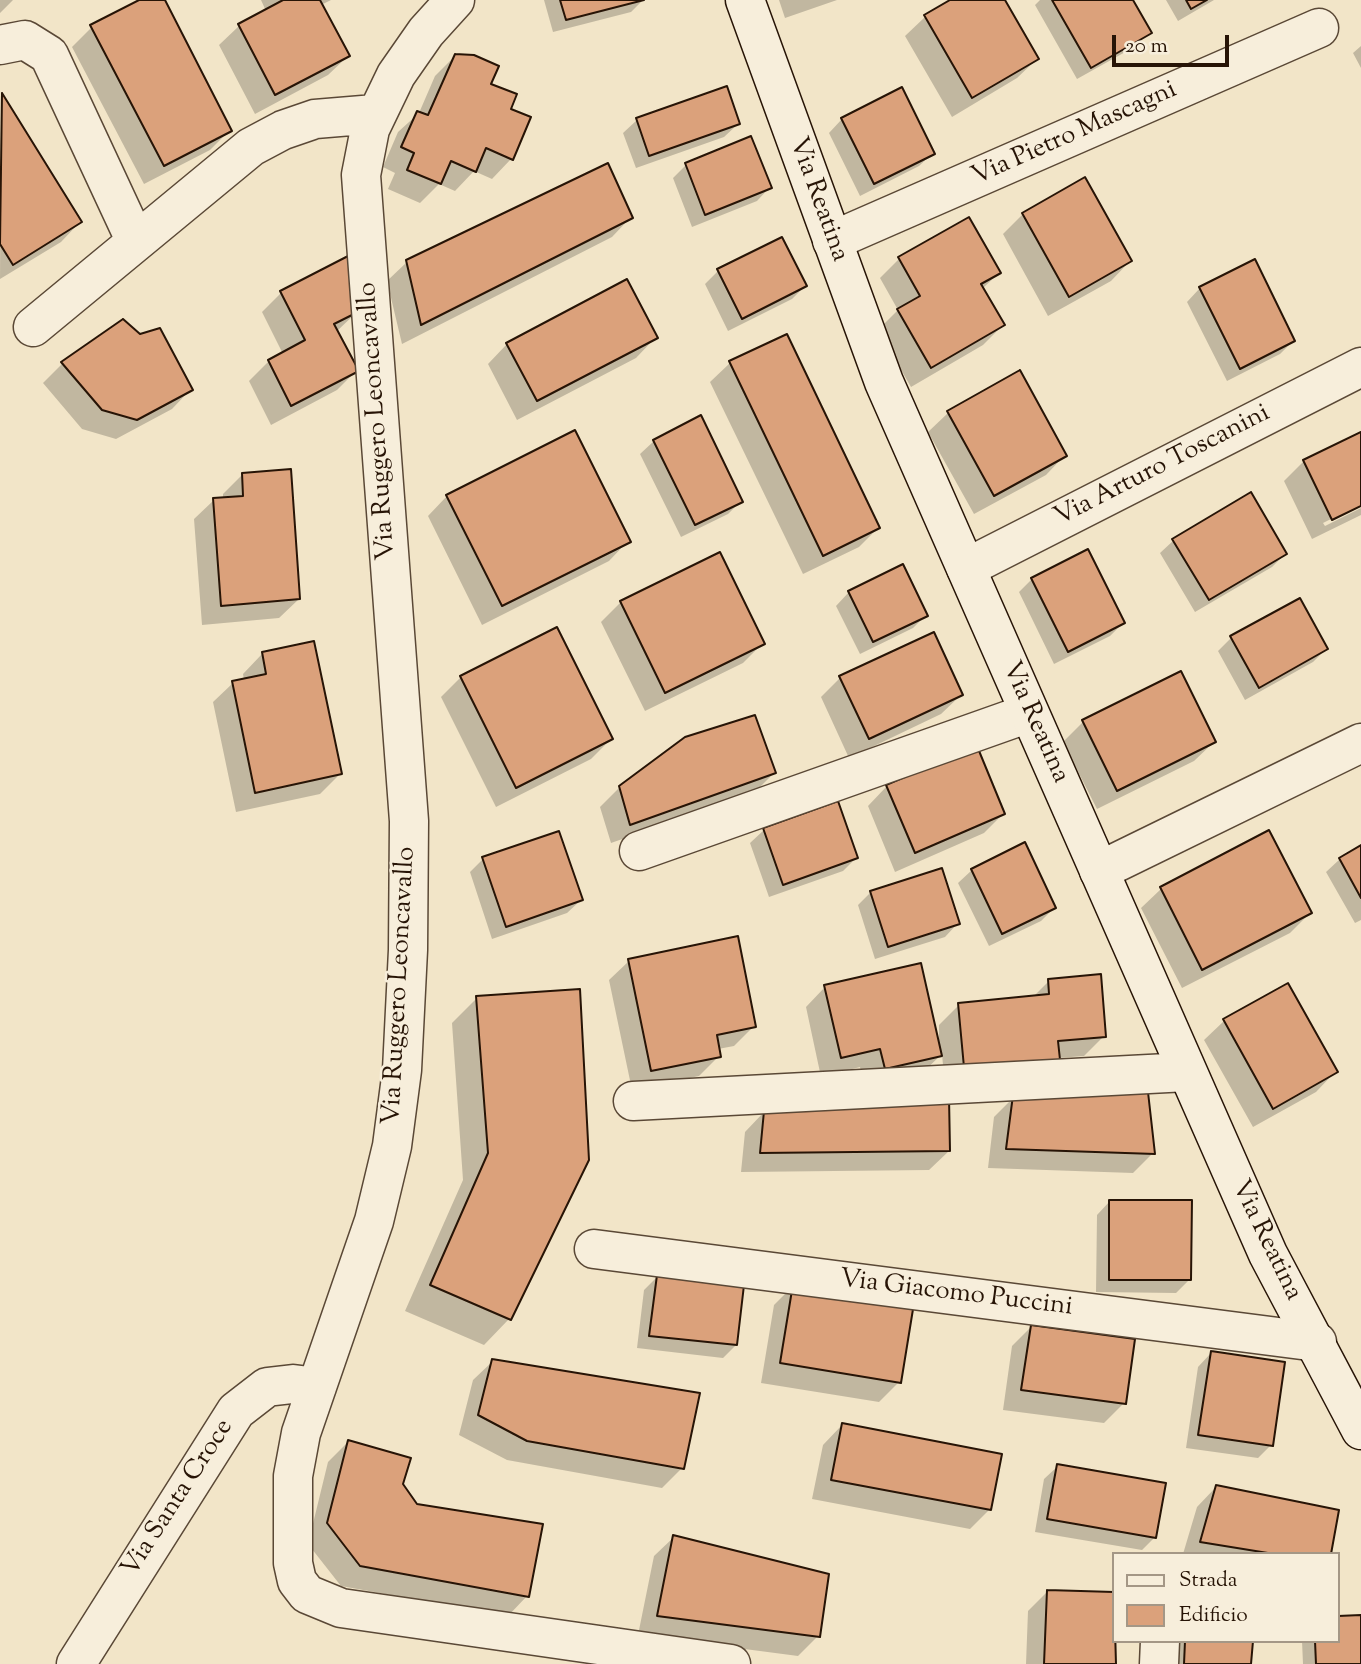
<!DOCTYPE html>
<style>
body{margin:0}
#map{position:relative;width:1361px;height:1664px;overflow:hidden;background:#f2e5c8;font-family:"Sorts Mill Goudy",serif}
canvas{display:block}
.legend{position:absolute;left:1112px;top:1552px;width:228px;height:91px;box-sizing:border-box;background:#f7eedb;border:2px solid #a49786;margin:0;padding:9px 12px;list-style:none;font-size:21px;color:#271406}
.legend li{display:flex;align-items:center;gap:14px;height:35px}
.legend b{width:35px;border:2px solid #a49786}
.scale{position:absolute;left:1112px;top:35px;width:117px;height:32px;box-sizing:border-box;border:4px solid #271406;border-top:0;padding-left:9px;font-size:21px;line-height:24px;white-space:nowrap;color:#271406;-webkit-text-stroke:5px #f7eedb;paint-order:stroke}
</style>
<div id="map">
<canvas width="1361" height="1664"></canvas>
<ul class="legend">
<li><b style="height:9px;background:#f7eedb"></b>Strada</li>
<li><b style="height:19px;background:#dba17b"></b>Edificio</li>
</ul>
<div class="scale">20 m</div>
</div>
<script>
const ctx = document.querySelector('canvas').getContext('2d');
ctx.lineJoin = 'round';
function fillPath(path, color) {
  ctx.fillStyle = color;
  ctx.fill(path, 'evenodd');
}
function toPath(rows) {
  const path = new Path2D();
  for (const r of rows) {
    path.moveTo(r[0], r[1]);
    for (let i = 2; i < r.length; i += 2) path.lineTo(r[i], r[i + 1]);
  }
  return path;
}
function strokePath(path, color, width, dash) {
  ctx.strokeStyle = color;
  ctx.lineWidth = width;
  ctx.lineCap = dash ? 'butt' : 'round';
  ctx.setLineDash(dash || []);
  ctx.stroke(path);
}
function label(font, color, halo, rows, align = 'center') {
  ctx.font = font + ' "Sorts Mill Goudy",serif';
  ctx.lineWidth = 5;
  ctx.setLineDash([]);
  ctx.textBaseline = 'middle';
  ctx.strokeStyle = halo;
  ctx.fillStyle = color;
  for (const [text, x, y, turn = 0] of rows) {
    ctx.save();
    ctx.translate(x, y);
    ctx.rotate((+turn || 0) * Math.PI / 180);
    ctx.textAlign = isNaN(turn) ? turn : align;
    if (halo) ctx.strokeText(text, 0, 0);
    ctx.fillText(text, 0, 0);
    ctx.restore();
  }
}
fillPath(toPath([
 [0,0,13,0,0,13],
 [143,0,163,0,230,130,210,150,144,184,72,47,92,27],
 [261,0,331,0,321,5,348,56,328,75,255,114,219,45,239,26,266,11],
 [544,0,643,0,631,12,553,32],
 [779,0,837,0,785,18],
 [953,0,1002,0,1037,59,1017,78,952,117,905,36,925,17],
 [1040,0,1131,0,1149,32,1136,46,1077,79,1035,5],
 [1166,0,1214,0,1178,21],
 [1361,46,1361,68,1353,53],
 [455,56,489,85,509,110,511,159,492,179,474,171,455,191,439,184,420,203,388,189,395,173,383,167,398,132,419,113,435,76],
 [1,95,80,222,61,242,0,279],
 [842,119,933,153,919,166,860,196,829,133],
 [637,120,738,124,724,137,636,168,623,133],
 [686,165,770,187,757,201,692,227,673,178],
 [1085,180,1130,261,1111,281,1048,316,1003,234,1023,214],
 [631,217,612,237,402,344,387,281,407,262],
 [899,259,999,273,982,289,1003,325,983,345,911,387,878,330,898,310,880,278],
 [718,271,805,286,792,299,728,331,705,284],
 [1200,288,1293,341,1280,354,1227,381,1187,302],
 [281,293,358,311,336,332,356,371,337,390,271,425,249,381,269,361,283,354,262,312],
 [123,321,191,389,172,409,116,439,82,429,43,383,62,364],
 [786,336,878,528,859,547,803,574,710,382,730,363],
 [655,338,636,358,517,420,488,364,507,344],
 [948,413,1065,455,1046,475,974,514,928,432],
 [700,418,741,501,728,514,681,537,640,454,654,441],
 [1361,433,1361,504,1323,523,1325,526,1361,508,1361,515,1312,539,1284,481,1304,461],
 [242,475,299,599,279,618,202,625,194,519,214,500,223,499,223,494],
 [447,496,628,541,609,561,482,625,428,516],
 [1174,540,1285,554,1272,567,1195,612,1160,553],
 [1032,579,1123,623,1110,636,1054,664,1019,592],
 [849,592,926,615,913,628,860,654,836,606],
 [621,602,763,643,743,663,645,711,601,622],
 [1231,638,1326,649,1313,662,1245,700,1218,651],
 [262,654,340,774,320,794,236,812,213,702,233,683,244,680,243,674],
 [461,677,611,739,591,759,496,807,441,697],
 [840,678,961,695,941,714,849,758,821,697],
 [1083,722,1214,742,1194,761,1097,809,1063,742],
 [774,773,754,793,611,843,600,807,620,787],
 [887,786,1003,814,984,833,895,872,868,806],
 [837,804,856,858,843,871,769,897,750,843,764,830],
 [1268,833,1310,913,1290,933,1182,988,1141,908,1161,889],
 [1361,847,1361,920,1355,923,1326,872,1340,859],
 [483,859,581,900,567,913,492,939,470,872],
 [972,870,1054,908,1041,921,989,946,958,883],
 [871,892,958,923,945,937,875,959,858,905],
 [629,961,754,1026,734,1046,718,1049,719,1056,699,1076,632,1090,609,980],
 [1049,981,1104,1036,1084,1056,1058,1058,947,1097,949,1151,929,1170,741,1172,745,1132,764,1112,946,1099,942,1054,920,1075,865,1088,860,1067,821,1077,806,1007,825,987,939,1053,939,1025,959,1005,1032,998],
 [477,998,509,1319,484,1345,405,1311,463,1180,452,1023],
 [1224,1021,1335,1072,1316,1092,1253,1127,1204,1040],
 [1014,1097,1153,1153,1133,1173,988,1168,994,1117],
 [1110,1201,1189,1280,1176,1293,1096,1292,1097,1215],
 [657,1277,736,1345,723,1358,637,1348,644,1290],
 [794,1285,899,1382,879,1402,761,1383,774,1305],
 [1031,1327,1124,1403,1104,1423,1003,1410,1012,1346],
 [1211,1353,1271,1445,1258,1458,1186,1448,1198,1367],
 [493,1361,682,1468,662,1488,507,1460,459,1435,473,1380],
 [842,1425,989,1510,970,1529,812,1499,823,1445],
 [348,1442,416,1506,527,1596,508,1616,341,1586,308,1544,328,1462],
 [1058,1466,1155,1537,1142,1550,1035,1532,1044,1479],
 [1216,1487,1329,1554,1183,1554,1197,1507],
 [674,1537,818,1636,798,1656,638,1635,654,1556],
 [1048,1591,1114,1594,1115,1664,1026,1664,1028,1611],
 [1361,1617,1361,1664,1303,1664,1302,1641,1338,1641],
 [1167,1641,1251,1641,1249,1664,1166,1664]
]), '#0003');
const building = toPath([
 [139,0,165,0,232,131,164,166,90,25,139,0],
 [283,0,320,0,350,56,275,95,238,24,283,0],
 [560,0,644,0,566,20,560,0],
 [950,0,1005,0,1039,59,972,98,924,15,950,0],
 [1052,0,1133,0,1152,33,1091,68,1052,0],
 [1186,0,1207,0,1191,9,1186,0],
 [455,54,474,55,499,66,491,84,517,94,511,109,531,117,513,160,486,148,476,172,451,161,441,184,407,170,414,153,401,147,417,111,428,115,455,54],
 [727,86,740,124,649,156,636,118,727,86],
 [902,87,935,154,874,184,841,118,902,87],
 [2,93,82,222,13,265,0,244,2,93],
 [751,136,772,188,705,215,685,163,751,136],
 [608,163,633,218,421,325,406,260,608,163],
 [1085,177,1132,261,1069,297,1022,213,1085,177],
 [969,217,1001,273,981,284,1005,325,931,368,897,309,920,296,898,257,969,217],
 [782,237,807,286,742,319,717,269,782,237],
 [350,255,360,311,334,324,359,371,291,406,268,360,305,340,280,291,350,255],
 [1255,259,1295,341,1240,369,1199,287,1255,259],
 [627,279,658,338,537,401,506,343,627,279],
 [123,319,140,334,160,328,193,390,137,420,102,410,61,362,123,319],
 [787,334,880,528,823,556,729,361,787,334],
 [1020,370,1067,456,994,496,947,411,1020,370],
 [701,415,743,502,695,525,653,440,701,415],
 [575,430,631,542,502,606,446,495,575,430],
 [1361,432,1361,506,1332,520,1303,460,1361,432],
 [291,469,300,599,221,606,213,498,243,496,242,473,291,469],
 [1251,492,1287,554,1209,600,1172,539,1251,492],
 [1088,549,1125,623,1068,652,1031,578,1088,549],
 [720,552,765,644,665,693,620,601,720,552],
 [903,564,928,616,873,642,848,591,903,564],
 [1300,598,1328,649,1259,688,1230,636,1300,598],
 [557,627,613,739,516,788,460,676,557,627],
 [934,632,963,695,869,739,839,676,934,632],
 [314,641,342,774,255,793,232,681,266,674,262,652,314,641],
 [1181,671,1216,742,1117,791,1082,720,1181,671],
 [755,715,776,773,630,825,619,786,685,737,755,715],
 [977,746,1005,814,915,853,886,785,977,746],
 [838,801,858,858,783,885,763,828,838,801],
 [1269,830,1312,913,1202,970,1160,887,1269,830],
 [559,831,583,900,506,927,482,857,559,831],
 [1025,842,1056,908,1002,934,971,869,1025,842],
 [1361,845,1361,898,1339,858,1361,845],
 [942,868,960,924,888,947,870,891,942,868],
 [738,936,756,1027,717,1035,721,1057,651,1071,628,959,738,936],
 [921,963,942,1056,885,1069,880,1049,841,1058,824,985,921,963],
 [1101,974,1106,1037,1058,1041,1061,1069,965,1078,958,1003,1049,994,1048,979,1101,974],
 [1288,983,1338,1072,1273,1109,1223,1019,1288,983],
 [580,989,589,1160,511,1320,430,1285,488,1153,476,996,580,989],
 [1148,1092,1155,1154,1006,1149,1013,1095,1148,1092],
 [949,1097,950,1151,760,1153,764,1111,949,1097],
 [1109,1200,1192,1200,1191,1280,1109,1280,1109,1200],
 [657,1275,744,1285,737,1345,649,1336,657,1275],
 [793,1284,914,1303,901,1383,780,1363,793,1284],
 [1031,1325,1135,1339,1126,1404,1021,1390,1031,1325],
 [1211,1351,1285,1362,1273,1446,1198,1435,1211,1351],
 [492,1359,700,1393,684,1469,527,1441,478,1415,492,1359],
 [842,1423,1002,1454,991,1510,831,1480,842,1423],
 [348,1440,411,1458,403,1484,417,1504,543,1524,529,1597,360,1566,327,1523,348,1440],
 [1057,1464,1166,1483,1156,1538,1047,1519,1057,1464],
 [1216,1485,1339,1510,1331,1554,1274,1554,1200,1542,1216,1485],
 [673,1535,829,1574,820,1637,657,1616,673,1535],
 [1047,1590,1114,1592,1116,1664,1044,1664,1047,1590],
 [1361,1615,1361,1664,1316,1664,1315,1641,1338,1641,1338,1616,1361,1615],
 [1185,1641,1253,1641,1251,1664,1184,1664,1185,1641]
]);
fillPath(building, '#dba17b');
strokePath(building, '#271406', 2);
const street = toPath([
 [455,0,426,32,396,75,370,129,361,175,409,821,408,950,402,1070,392,1146,374,1221,301,1433,293,1476,293,1563,297,1581,307,1594,341,1608,731,1664],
 [0,45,25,40,49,55,136,242],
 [832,241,1319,28],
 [33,327,251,147,283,130,315,119,375,114],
 [966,568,1361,367],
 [639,851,1029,713],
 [1099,871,1361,743],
 [633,1101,1187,1072],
 [594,1249,1317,1342],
 [76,1664,236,1411,267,1387,293,1384,317,1387],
 [1159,1664,1160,1641]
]);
const secondary = toPath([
 [745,0,884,382,1268,1254,1361,1430]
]);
strokePath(street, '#5a4836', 41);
strokePath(secondary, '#271406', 41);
strokePath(street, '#f7eedb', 38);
strokePath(secondary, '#f7eedb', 38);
label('26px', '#271406', '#f7eedb', [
 ["Via Pietro Mascagni",1075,135,-24],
 ["Via Reatina",817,200,70],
 ["Via Ruggero Leoncavallo",379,421,-94],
 ["Via Arturo Toscanini",1163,467,-27],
 ["Via Reatina",1034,723,66],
 ["Via Ruggero Leoncavallo",401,986,-87],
 ["Via Reatina",1265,1241,64],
 ["Via Giacomo Puccini",956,1295,7],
 ["Via Santa Croce",179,1499,-57]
]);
</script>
